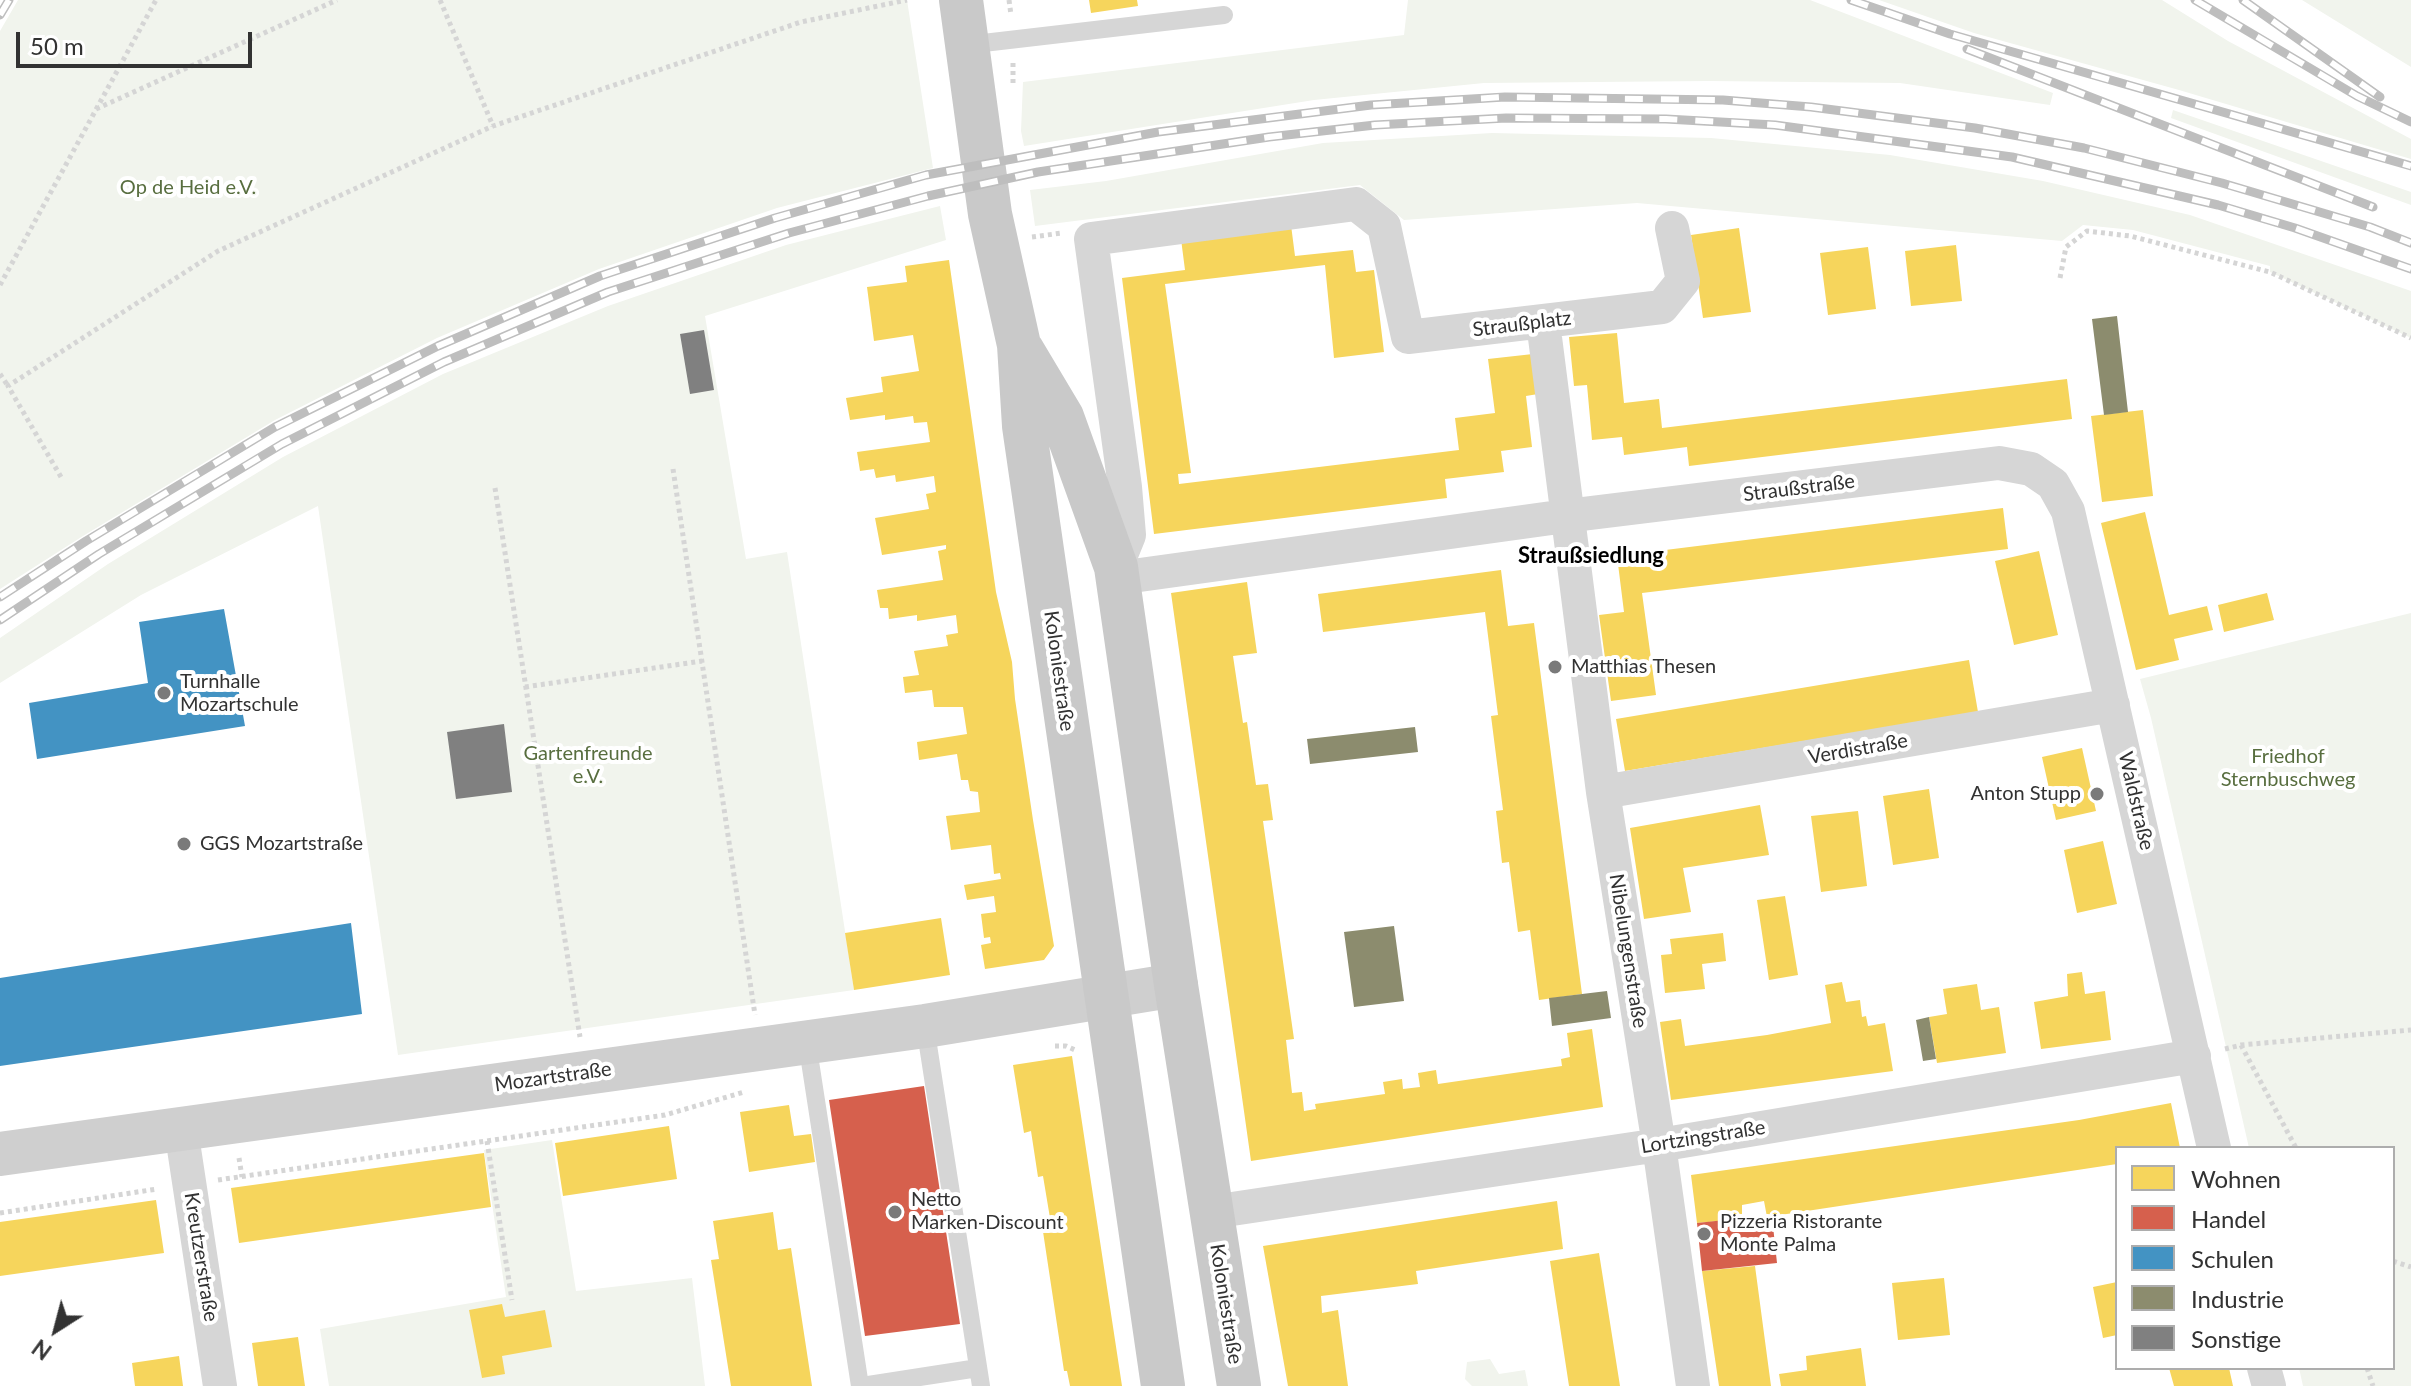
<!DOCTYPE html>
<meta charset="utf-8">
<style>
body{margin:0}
#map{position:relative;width:2411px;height:1386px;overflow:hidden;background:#fff;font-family:Lato,sans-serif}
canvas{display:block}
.legend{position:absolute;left:2115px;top:1146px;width:280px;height:224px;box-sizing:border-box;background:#fff;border:2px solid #adadad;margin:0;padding:10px 14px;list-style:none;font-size:24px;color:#323232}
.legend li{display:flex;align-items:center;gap:16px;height:40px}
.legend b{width:40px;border:2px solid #adadad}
.north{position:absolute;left:16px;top:1290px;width:80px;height:80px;-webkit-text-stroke:6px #fff;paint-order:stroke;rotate:216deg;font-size:22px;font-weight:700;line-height:32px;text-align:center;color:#323232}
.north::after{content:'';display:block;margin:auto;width:28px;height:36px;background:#323232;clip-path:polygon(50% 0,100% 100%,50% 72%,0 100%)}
.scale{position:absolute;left:16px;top:32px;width:236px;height:36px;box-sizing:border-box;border:4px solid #323232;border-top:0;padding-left:10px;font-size:24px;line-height:28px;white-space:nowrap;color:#323232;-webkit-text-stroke:6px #fff;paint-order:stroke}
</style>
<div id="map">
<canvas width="2411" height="1386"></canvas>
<ul class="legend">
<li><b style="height:22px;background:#f6d55c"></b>Wohnen</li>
<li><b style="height:22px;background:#d6604d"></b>Handel</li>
<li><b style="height:22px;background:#4393c3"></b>Schulen</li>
<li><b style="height:22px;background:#8c8c6e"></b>Industrie</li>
<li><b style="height:22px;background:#808080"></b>Sonstige</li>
</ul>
<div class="north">N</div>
<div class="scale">50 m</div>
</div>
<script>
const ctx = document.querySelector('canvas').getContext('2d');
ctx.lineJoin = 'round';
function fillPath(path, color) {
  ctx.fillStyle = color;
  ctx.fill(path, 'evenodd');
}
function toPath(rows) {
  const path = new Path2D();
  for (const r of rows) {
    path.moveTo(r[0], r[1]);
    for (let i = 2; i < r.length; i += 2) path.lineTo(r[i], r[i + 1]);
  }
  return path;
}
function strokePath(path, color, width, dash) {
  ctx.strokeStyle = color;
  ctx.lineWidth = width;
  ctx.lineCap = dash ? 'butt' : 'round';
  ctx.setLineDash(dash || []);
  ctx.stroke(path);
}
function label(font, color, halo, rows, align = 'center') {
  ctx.font = font + ' Lato,sans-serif';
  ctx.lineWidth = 8;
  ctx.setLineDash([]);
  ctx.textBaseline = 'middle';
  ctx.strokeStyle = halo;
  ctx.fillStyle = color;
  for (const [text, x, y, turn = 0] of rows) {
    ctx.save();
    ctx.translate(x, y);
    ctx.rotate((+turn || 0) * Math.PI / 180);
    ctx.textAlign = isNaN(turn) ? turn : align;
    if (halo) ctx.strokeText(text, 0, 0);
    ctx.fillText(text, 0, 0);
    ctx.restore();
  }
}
fillPath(toPath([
 [18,0,907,0,933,168,777,208,599,269,437,338,275,420,83,536,0,589,0,31],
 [1408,0,1810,0,2053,93,2050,105,1900,83,1709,81,1484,83,1314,100,1024,146,1021,131,1023,82,1404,35],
 [1879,0,2162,0,2228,41,2411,139,2411,159,2179,90,1974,33],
 [2302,0,2411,0,2411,67],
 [2173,110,2411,192,2411,205,2171,118],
 [1492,133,1711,138,1890,155,2043,181,2190,215,2411,291,2411,338,2270,272,2270,266,2133,230,2083,225,2062,241,1637,203,1404,220,1360,185,1035,226,1030,190,1106,181,1323,143],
 [940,206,946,240,705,316,746,559,787,552,854,990,398,1055,318,506,141,595,0,683,0,638,108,564,283,457,443,374,608,306,786,245],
 [2411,613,2411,1386,2303,1386,2299,1368,2393,1368,2393,1148,2249,1148,2151,718,2140,679],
 [552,1140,576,1291,692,1278,705,1386,329,1386,320,1329,506,1297,484,1150],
 [1490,1359,1499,1374,1525,1370,1528,1386,1472,1386,1465,1379,1467,1362]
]), '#f1f4ed');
fillPath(toPath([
 [1089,0,1137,0,1138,6,1091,13],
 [1291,225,1295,256,1353,250,1356,272,1374,270,1384,352,1334,358,1325,265,1165,284,1191,473,1178,474,1179,484,1459,450,1455,418,1495,413,1488,359,1533,354,1538,394,1526,396,1532,447,1501,451,1504,472,1445,479,1447,498,1154,534,1122,278,1185,270,1181,239],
 [1739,228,1751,312,1703,318,1691,235],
 [1956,245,1962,301,1911,306,1905,251],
 [1868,247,1876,309,1828,315,1820,253],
 [949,260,996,592,1012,662,1015,699,1033,820,1054,946,1044,960,985,969,981,945,991,943,990,937,984,938,981,914,996,912,994,896,967,900,964,885,1001,879,1000,873,994,874,991,845,951,850,946,816,980,812,978,792,970,791,968,780,961,780,957,754,919,760,917,742,967,734,963,707,934,707,932,690,905,693,903,677,919,675,914,651,948,646,946,635,958,633,956,615,917,621,917,615,889,619,888,608,880,608,877,590,943,580,938,551,946,549,946,545,882,555,875,518,929,509,926,494,936,492,934,476,896,482,895,475,876,478,874,469,860,471,857,452,930,442,927,422,914,423,913,416,885,420,885,415,850,420,846,398,883,392,881,377,919,371,913,335,874,341,867,287,907,282,905,266],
 [1617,333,1624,403,1659,399,1662,428,2067,379,2072,419,1689,466,1687,447,1624,455,1622,437,1592,440,1587,385,1574,386,1569,337],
 [2143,410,2153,496,2102,502,2091,416],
 [2003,508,2008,549,1642,593,1656,695,1611,701,1599,615,1624,612,1617,556],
 [2145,512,2169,615,2207,606,2213,630,2174,639,2179,660,2136,670,2101,523],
 [2039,551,2058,635,2014,645,1995,561],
 [1501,570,1508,626,1534,623,1582,994,1539,1000,1530,930,1518,932,1509,862,1502,863,1496,811,1503,810,1491,716,1498,715,1485,612,1323,632,1318,594],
 [1247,582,1257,653,1233,656,1243,723,1247,722,1256,785,1268,784,1273,820,1263,821,1294,1039,1286,1040,1292,1093,1302,1092,1304,1111,1316,1109,1315,1104,1385,1094,1383,1082,1402,1079,1403,1089,1420,1087,1418,1073,1436,1070,1438,1084,1562,1066,1561,1059,1570,1057,1567,1033,1592,1029,1603,1107,1251,1161,1171,593],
 [2267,593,2274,620,2224,632,2218,605],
 [1969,660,1978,712,1625,771,1616,719],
 [2082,748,2096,811,2056,820,2042,757],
 [1929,789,1939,858,1893,865,1883,796],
 [1760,805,1769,855,1683,868,1691,912,1644,919,1630,828],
 [1858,811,1867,886,1821,892,1811,816],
 [2103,841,2117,904,2077,913,2064,850],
 [1785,896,1798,975,1769,980,1757,900],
 [941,918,950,975,854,990,845,933],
 [1723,933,1726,961,1702,964,1705,989,1665,993,1661,955,1672,954,1670,939],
 [2082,972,2085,994,2105,991,2111,1040,2041,1049,2034,1002,2068,996,2067,974],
 [1842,982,1846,1002,1860,1000,1862,1017,1866,1016,1868,1026,1885,1023,1893,1071,1671,1100,1660,1022,1681,1019,1685,1046,1767,1035,1831,1023,1825,985],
 [1977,984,1981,1010,1999,1007,2006,1053,1937,1063,1929,1017,1947,1014,1943,989],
 [1072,1056,1089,1169,1122,1386,1070,1386,1067,1371,1064,1371,1042,1225,1051,1224,1043,1176,1038,1177,1031,1131,1024,1133,1013,1065],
 [2171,1103,2180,1148,2117,1148,2117,1164,1767,1217,1764,1201,1742,1205,1742,1219,1697,1223,1691,1175,2079,1120],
 [789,1105,794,1136,811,1134,815,1162,749,1172,740,1112],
 [669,1126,677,1179,563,1196,555,1143],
 [484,1153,491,1207,239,1243,231,1188],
 [156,1200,164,1253,0,1276,0,1222],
 [1557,1201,1563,1249,1416,1271,1418,1284,1321,1296,1322,1313,1338,1310,1348,1386,1288,1386,1263,1246],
 [773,1212,778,1250,791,1248,812,1386,731,1386,711,1260,719,1259,713,1221],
 [1599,1253,1620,1386,1569,1386,1550,1261],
 [1755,1266,1771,1386,1719,1386,1702,1271],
 [1944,1278,1950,1335,1898,1340,1892,1283],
 [2117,1282,2117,1335,2103,1338,2093,1287],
 [502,1304,505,1317,545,1310,552,1347,502,1356,505,1374,482,1378,469,1310],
 [298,1337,305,1386,258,1386,252,1343],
 [1861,1348,1866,1386,1781,1386,1779,1374,1807,1370,1806,1356],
 [179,1356,183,1386,135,1386,132,1363],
 [2169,1368,2229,1368,2233,1386,2174,1386]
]), '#f6d55c');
fillPath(toPath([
 [924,1086,960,1324,865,1336,829,1100],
 [1762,1216,1763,1227,1773,1226,1777,1263,1702,1271,1697,1223]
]), '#d6604d');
fillPath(toPath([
 [224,609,245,726,37,759,29,703,148,683,139,622],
 [351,923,362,1014,0,1066,0,978]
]), '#4393c3');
fillPath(toPath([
 [2117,316,2128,412,2104,415,2092,319],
 [1415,727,1418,752,1310,764,1307,739],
 [1394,926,1404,1001,1354,1007,1344,932],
 [1607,991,1611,1018,1552,1026,1549,998],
 [1929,1017,1936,1059,1923,1061,1916,1020]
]), '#8c8c6e');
fillPath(toPath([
 [704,330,714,390,690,394,680,334],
 [504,724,512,792,456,799,447,732]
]), '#808080');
strokePath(toPath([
 [440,0,493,126],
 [1009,0,1011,15],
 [1013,83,1013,61],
 [96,109,337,0],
 [1032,237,1062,233],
 [2060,278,2066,247,2087,231,2130,236,2270,272,2411,338],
 [0,285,156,0],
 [0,374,8,386],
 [673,469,755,1015],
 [61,477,8,386,218,251,493,126,801,22,907,0],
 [495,488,580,1037],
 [525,687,702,661],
 [2241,1045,2296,1148],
 [1055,1046,1066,1046,1075,1050],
 [2225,1049,2241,1045,2411,1030],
 [487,1141,512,1300],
 [239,1158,242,1177],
 [218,1180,665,1115,744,1092],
 [0,1213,157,1189],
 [2393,1261,2411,1267],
 [2367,1368,2373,1386]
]), '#d5d5d5', 5, [4, 4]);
strokePath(toPath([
 [966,45,1224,15],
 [925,1026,981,1386],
 [807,1042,860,1386],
 [862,1386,978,1368]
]), '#d6d6d6', 18);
strokePath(toPath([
 [1543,322,1603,792,1659,1145,1693,1386],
 [1116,567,1129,535,1125,487,1091,239,1356,204,1384,226,1408,337,1662,307,1683,281,1672,228],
 [1118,578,1566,516,1999,463,2031,469,2053,484,2068,511,2214,1148],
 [1603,792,2113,705],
 [181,1129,220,1386],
 [1212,1212,1659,1145,2194,1056],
 [2264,1368,2269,1386]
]), '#d6d6d6', 34);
strokePath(toPath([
 [0,1154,925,1026,1176,985]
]), '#cfcfcf', 44);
strokePath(toPath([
 [961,0,990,214,1019,345,1024,426,1163,1386],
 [1022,350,1062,417,1116,567,1176,985,1239,1386]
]), '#c9c9c9', 44);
const rail = toPath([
 [1851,0,1950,34,2411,166],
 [2195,0,2357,96,2411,122],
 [2243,0,2380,97],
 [0,15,9,0],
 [1967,49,2373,207],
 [0,597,86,541,275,427,438,346,600,276,775,218,926,175,1158,132,1371,105,1505,97,1723,100,1811,107,1975,128,2084,148,2222,183,2370,227,2411,243],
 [0,620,99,554,282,444,444,362,608,292,789,233,928,196,1038,172,1269,137,1375,125,1506,118,1666,119,1775,125,2012,157,2218,205,2295,228,2411,269]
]);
strokePath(rail, '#bebebe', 9);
strokePath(rail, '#fff', 6, [18]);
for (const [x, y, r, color] of [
 [1555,667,8,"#7a7a7a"],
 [164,693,8,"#7a7a7a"],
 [2097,794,8,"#7a7a7a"],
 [184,844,8,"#7a7a7a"],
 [895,1212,8,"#7a7a7a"],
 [1704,1234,8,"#7a7a7a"]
]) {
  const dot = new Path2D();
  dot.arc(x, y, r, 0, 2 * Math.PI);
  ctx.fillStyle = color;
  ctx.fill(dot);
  strokePath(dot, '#fff', 3);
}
label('20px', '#586e3f', '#fff', [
 ["Op de Heid e.V.",188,188],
 ["Gartenfreunde",588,754],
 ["e.V.",588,777],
 ["Friedhof",2288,757],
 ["Sternbuschweg",2288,780]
]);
label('20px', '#323232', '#fff', [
 ["Straußplatz",1522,324,-7],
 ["Straußstraße",1799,488,-7],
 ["Koloniestraße",1059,671,82],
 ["Verdistraße",1858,749,-10],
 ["Waldstraße",2136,801,77],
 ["Nibelungenstraße",1628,951,81],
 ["Mozartstraße",553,1077,-8],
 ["Lortzingstraße",1703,1137,-9],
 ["Kreutzerstraße",201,1257,81],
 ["Koloniestraße",1226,1304,81]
]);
label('20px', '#323232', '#fff', [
 ["Matthias Thesen",1571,667],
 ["Turnhalle",180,682],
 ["Mozartschule",180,705],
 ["Anton Stupp",2081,794,"right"],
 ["GGS Mozartstraße",200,844],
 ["Netto",911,1200],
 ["Marken-Discount",911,1223],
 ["Pizzeria Ristorante",1720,1222],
 ["Monte Palma",1720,1245]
], 'left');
label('bold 22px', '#000', '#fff', [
 ["Straußsiedlung",1591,556]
]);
</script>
